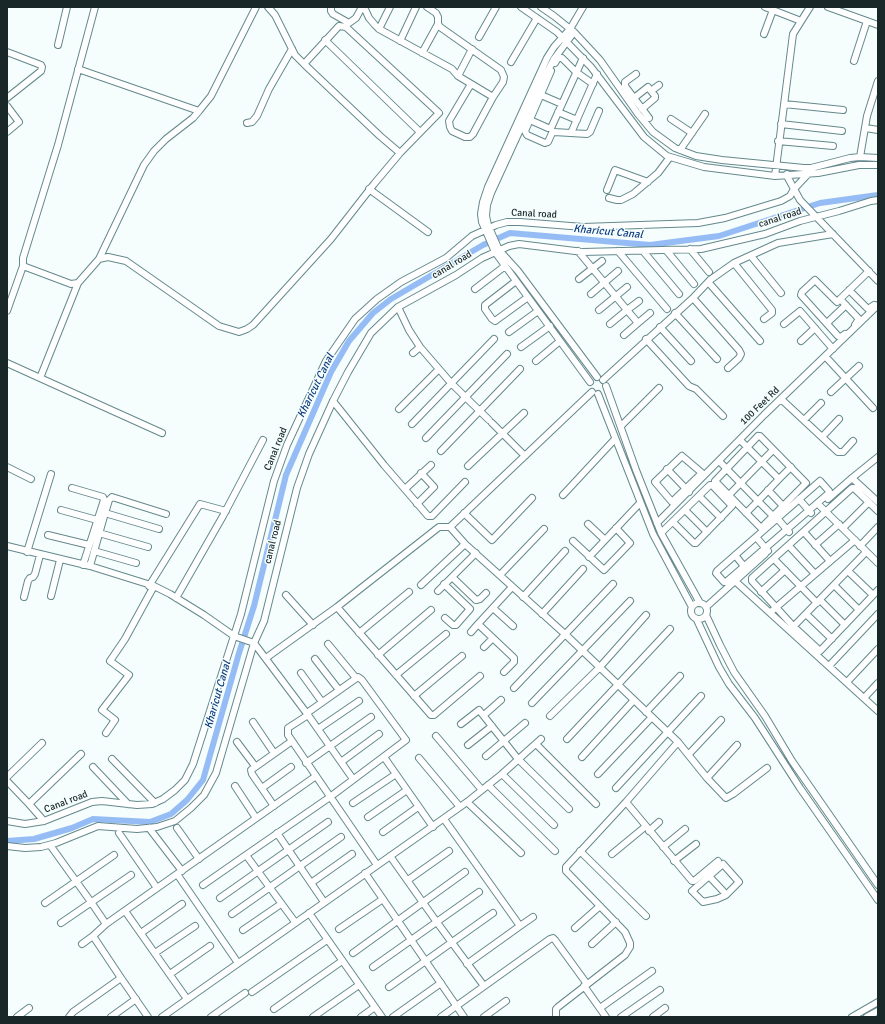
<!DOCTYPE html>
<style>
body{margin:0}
#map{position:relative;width:885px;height:1024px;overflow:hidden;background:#f5fdfd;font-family:Signika,sans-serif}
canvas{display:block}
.frame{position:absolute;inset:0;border:8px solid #192729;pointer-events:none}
</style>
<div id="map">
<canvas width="885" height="1024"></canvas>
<div class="frame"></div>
</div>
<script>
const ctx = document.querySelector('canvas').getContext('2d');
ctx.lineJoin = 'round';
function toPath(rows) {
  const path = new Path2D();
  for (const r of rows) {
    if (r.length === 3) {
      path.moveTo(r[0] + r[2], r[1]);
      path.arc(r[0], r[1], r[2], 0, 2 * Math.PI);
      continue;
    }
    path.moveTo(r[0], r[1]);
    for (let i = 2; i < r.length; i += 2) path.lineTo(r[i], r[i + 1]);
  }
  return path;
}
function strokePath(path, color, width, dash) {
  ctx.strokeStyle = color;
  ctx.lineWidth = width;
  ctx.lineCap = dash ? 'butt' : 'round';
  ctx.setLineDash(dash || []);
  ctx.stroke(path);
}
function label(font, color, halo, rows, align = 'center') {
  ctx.font = font + ' Signika,sans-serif';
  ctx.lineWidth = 3;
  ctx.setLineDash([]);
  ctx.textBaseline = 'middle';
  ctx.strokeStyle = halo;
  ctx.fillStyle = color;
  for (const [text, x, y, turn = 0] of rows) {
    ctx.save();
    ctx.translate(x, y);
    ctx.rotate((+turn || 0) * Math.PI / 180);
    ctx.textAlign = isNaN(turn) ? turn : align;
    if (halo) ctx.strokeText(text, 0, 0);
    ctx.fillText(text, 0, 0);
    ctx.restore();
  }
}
strokePath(toPath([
 [7,841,34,839,72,828,93,819,150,822,171,814,187,800,203,780,239,653,254,606,286,475,331,372,349,341,373,313,391,299,483,245,510,233,650,245,719,236,820,203,878,195]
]), '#96bcf5', 6);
const minor = toPath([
 [268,7,275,15,295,55,304,64,380,136,400,153,439,113,346,27,339,26,304,64],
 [331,7,331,11,333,14,349,23,356,18,362,7],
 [364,7,369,18,375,25,379,29],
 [390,7,379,29,452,69,458,76,493,97,503,82,504,77,501,70,440,27,438,24,438,17,436,13,427,7],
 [521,7,557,32,591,67,644,137,667,156,704,167,775,176,818,173,859,165,878,165],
 [541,7,554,16,574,32,600,60,638,114,653,132,675,148,696,156,722,160,804,168,811,168,850,158,860,157,878,158],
 [583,7,570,29,554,47,547,58,488,187,483,202,481,214,482,222,495,252,590,382],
 [765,7,801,21],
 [828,7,878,25],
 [574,32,554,59,541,84,491,193,487,205,486,216,488,225,499,250,518,271,597,377],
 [764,34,773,10],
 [479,37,496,7],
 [325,40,420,132],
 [400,41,416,7],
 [58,45,67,7],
 [7,52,41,65,42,67,41,71,7,98],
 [422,53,438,24],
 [854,61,867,21],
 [511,62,537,18],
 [555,63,558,58,562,58,576,72,593,84],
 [78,69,199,111,211,96,256,7],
 [551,71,525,131,527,135,545,143,548,142,552,133,554,132,587,134,590,132,599,111],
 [636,74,625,82,625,86,649,118],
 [458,76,472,49],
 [471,84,449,121,450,127,452,131,465,137,470,137,473,134,493,97],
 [651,91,659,85],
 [541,95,562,104],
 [634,98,648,87,655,96,655,98,642,109],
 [784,104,843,110],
 [7,106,19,122,7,132],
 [558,112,577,120],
 [671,119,692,133],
 [530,120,548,128,551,128,583,58],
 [247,123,252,122,257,116,269,89,292,49],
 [781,124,842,131],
 [866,128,878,130],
 [571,133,597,74],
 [778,141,833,146],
 [680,150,705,114],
 [860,157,867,116,878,81],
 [787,174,787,176,800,200,878,281],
 [775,176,793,34,810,7],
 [369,189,428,232],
 [607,190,615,170,648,182],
 [609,198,617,200,621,200,633,194,658,173,670,157],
 [690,249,709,272],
 [666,250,694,284],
 [578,251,627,310,639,301],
 [618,251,667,309],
 [643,251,679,294],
 [751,256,781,293],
 [99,259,144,165,154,151,166,139,193,118,199,111],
 [734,263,772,310,772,313,764,319],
 [23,266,71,284,78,283,99,259,108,257,126,261,219,326,239,332,247,329,253,325,331,239,374,184,400,153],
 [579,279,602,261],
 [516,281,485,305,485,309,492,319,495,321,528,297],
 [78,283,40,378,162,433],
 [709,283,760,341],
 [475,289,505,266],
 [849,290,868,309,874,305],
 [591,294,618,271],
 [693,298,739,350,741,354,739,358,728,368],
 [840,299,859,319,855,325],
 [398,307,409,330,420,347,451,383,489,420],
 [599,310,627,287],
 [7,311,23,266,23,258,58,145,95,7],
 [675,313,717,359],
 [827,323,846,305],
 [610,324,627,310,638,323,650,313],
 [784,324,800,311,833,349],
 [660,327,691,361],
 [509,332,538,311],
 [845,334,841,337,838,336,801,295,802,292,815,280,837,302,869,271],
 [624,335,638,323],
 [646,339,689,386,696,389,723,416],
 [801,341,815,328],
 [521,347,550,326],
 [413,353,420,347],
 [825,356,873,408],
 [536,361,560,341],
 [7,363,40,378],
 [603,380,693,298,710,280,734,263,778,243,833,234],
 [606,386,636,470,661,533,700,603],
 [831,392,859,366],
 [598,394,653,534,692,607],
 [781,399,838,452,843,452,853,441],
 [333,401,384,465,428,516,432,516,465,482],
 [399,409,439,369],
 [804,420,821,403],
 [492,423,525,456],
 [412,424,494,339],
 [621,426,659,388],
 [758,436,760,436,806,483,761,528,715,481,758,436],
 [822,437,839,419],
 [426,438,507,354],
 [441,451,520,369],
 [682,456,702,473,672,502,655,482,682,456],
 [878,457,852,478,878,502],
 [719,461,758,501,779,479,740,440],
 [468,466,524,413],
 [7,467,31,479],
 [667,469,689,492],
 [779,479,791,467],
 [820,481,829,491,829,493,726,582,724,582,716,573,717,571,820,481],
 [72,488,103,497,104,500,83,565],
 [405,489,431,465],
 [768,490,783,506],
 [563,495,615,439],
 [729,495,773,450],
 [699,496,721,518],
 [799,499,811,513],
 [828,499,852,478],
 [417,504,434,487,421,473],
 [820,506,878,563],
 [61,510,97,520],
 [685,510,707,532],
 [878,511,854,488,852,488,752,578,752,581,794,627,820,651,878,590],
 [105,513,159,529],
 [464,513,492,540,532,498],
 [746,513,758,501,773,516],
 [777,518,789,532],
 [657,523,764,415,878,305],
 [588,524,605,540],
 [843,528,869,502],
 [804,532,830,561],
 [99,533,148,547],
 [661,533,710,485,712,485,732,506,696,543,694,543,673,522],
 [48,535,89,545],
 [756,537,768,551],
 [573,541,604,570,630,543,616,528],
 [815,545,839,524],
 [7,546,90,566,154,586,170,594,204,615,234,636,254,643,308,715,288,728,288,735,377,865],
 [789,546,815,574],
 [860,546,878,527],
 [94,551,136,563],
 [27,552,51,474],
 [735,555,747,570],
 [589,557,640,503],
 [774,559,817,603],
 [90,566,105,513,109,500,112,497,166,514],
 [848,571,873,595],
 [500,575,544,529],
 [452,577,476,600,480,599,486,593],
 [735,581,765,554],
 [444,584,470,609,456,625,453,625,445,618],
 [421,585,465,544],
 [834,585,859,610],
 [149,586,200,504,226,511],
 [438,591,476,553],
 [761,592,785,570],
 [286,595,313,625],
 [51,596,60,560],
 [24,597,28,581,30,578,33,577,35,574,40,555],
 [523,597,565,551],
 [176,598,223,516,263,440],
 [820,600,845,625],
 [699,611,8],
 [337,607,431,715,434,715,480,676],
 [706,607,735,581,878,711],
 [493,608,513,626],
 [773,610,855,540],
 [542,614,583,569],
 [806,614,832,639],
 [706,615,720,645,734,672,765,716,792,761,878,885],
 [697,620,719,667,729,684,755,718,800,788,878,900],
 [791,629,866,552],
 [471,632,478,624],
 [359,633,409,592],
 [328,644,356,678],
 [484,647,493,638],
 [378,655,431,610],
 [266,658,337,607,439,527,450,527],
 [315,659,339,690],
 [829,666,878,614],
 [504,672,514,662,514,658,478,624,512,587],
 [301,673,322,702],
 [396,675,446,634],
 [847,682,878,649],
 [514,688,613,584],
 [414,696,462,656],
 [864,698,878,683],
 [532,703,630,601],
 [646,712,680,676],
 [308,715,353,779],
 [484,715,501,700],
 [550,716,599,668,646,615],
 [253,722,274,753],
 [461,724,479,710,518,759,569,809],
 [318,729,359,701],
 [106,733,115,720,102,710,129,675,110,661,125,639,154,586],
 [436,736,482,790],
 [567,739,670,629],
 [237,742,255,766],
 [678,742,707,778,726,798,733,794,767,768],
 [536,744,596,804],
 [468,745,492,726],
 [689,754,721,720],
 [486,756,525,723],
 [384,757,433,827],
 [582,757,634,700],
 [419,758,460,807],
 [112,759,155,803],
 [341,762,379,734],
 [306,763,371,717],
 [93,767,128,804],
 [502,774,554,825],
 [598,774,652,717],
 [7,777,42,743],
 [707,778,737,745],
 [7,781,29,804,81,754],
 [488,785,555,851],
 [235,786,256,818],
 [262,788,291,767],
 [616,788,701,696],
 [467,802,521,853],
 [626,802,692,881,694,881,718,861],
 [353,803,396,774],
 [29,804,44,821],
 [274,806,252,774,251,770,292,741],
 [368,817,407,790],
 [444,819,520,926,467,964],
 [7,821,25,824,44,821,92,802,102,801,137,805,152,804,163,799,175,790,185,780,193,764,241,614,274,481,287,445,326,361,355,319,377,299,401,282,446,258,472,236,496,225,507,222,520,222,583,227,698,223,725,218,781,201,790,196,794,189,809,173],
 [149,828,182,871],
 [177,828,199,859],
 [649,831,659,822],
 [383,832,418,807],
 [119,833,157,888],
 [277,833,324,902],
 [50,845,91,902,106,924],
 [7,846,25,848,41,847,56,843,98,826,137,829,157,827,175,821,191,808,204,795,216,773,254,643,264,621,297,488,309,454,333,401,348,372,371,333,398,307,456,275,482,258,509,246,519,244,583,252,701,249,765,234,800,221,839,211,871,201,878,200],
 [663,847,685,829],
 [580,851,646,916],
 [612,854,646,826],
 [390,856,436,921,484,986],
 [674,861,696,844],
 [723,864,739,882,726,895,717,899,703,902,692,891,723,864],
 [365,873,464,1017],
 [707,874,723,891],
 [408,880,449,851],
 [311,883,352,854],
 [203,885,246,855],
 [220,898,328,822],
 [45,903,114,855],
 [125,911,187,999],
 [309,913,382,1017],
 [232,914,341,837],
 [295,922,246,855,330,797,406,740,362,680,358,677,307,713],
 [61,923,131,875],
 [520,926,533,917],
 [575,928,600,906],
 [339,929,383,899],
 [243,930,281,904],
 [141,933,182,904],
 [82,944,93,936],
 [592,944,616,922],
 [155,953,195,926],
 [353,953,465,872],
 [238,963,177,874,316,776],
 [373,967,479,892],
 [170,974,210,946],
 [584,986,606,1017],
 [389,987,493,913],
 [252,992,327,940],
 [600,1008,652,971],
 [274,1009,342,961],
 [17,1017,29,1008],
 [69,1017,73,1012,121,978],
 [111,1017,136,999],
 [148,1017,121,978,93,936,106,924,177,874],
 [162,1017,467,802,502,774,541,739],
 [211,1017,245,993],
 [313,1017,359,985],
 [361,1017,375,1007],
 [393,1017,441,983],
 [441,1017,550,939,553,938,555,940,587,984],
 [484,1017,506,1001],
 [556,1017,556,1009,558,1007,625,955,630,947,630,943,625,932,566,871,566,867,626,802,678,742,566,635,465,544,450,527,592,392],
 [621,1017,660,990],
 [653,1017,665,1008],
 [852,1017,878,1002],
 [867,1017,878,1011]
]);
strokePath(minor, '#65898c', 8);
strokePath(minor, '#fff', 6);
label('10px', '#192729', '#f5fdfd', [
 ["Canal road",534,214,3],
 ["canal road",780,218,-18],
 ["canal road",452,265,-31],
 ["100 Feet Rd",760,406,-44],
 ["Canal road",276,449,-68],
 ["canal road",273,542,-76],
 ["Canal road",66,802,-21]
]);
label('italic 11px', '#113f81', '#f5fdfd', [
 ["Kharicut Canal",608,232,5],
 ["Kharicut Canal",316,386,-64],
 ["Kharicut Canal",218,695,-74]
]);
</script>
